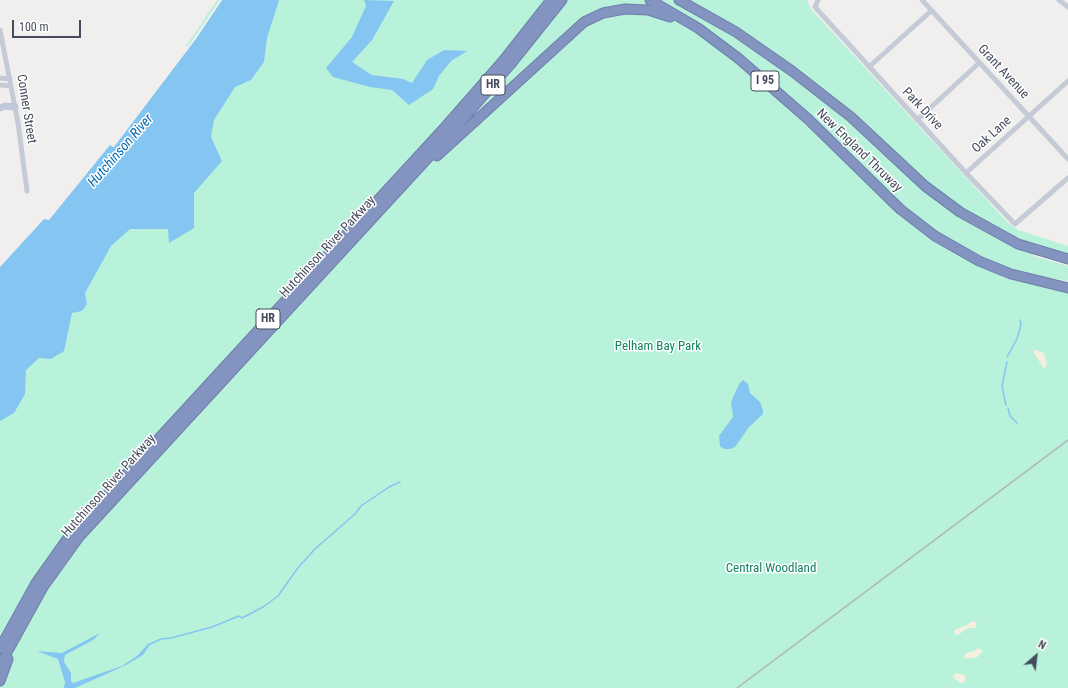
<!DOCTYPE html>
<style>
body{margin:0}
#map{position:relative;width:1068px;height:688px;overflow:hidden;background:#f1efee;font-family:"Roboto Condensed",sans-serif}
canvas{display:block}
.north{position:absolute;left:1016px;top:636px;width:40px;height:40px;-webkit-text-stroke:3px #fff;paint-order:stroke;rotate:28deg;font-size:11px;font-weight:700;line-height:16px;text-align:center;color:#454d5d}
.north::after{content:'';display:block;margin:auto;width:14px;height:18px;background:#454d5d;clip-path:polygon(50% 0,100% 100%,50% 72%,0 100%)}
.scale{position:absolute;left:12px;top:20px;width:69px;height:18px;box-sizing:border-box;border:2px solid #454d5d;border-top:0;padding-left:5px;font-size:12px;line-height:14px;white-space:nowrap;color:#454d5d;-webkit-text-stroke:3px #fff;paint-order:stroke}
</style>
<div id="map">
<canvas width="1068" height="688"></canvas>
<div class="north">N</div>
<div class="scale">100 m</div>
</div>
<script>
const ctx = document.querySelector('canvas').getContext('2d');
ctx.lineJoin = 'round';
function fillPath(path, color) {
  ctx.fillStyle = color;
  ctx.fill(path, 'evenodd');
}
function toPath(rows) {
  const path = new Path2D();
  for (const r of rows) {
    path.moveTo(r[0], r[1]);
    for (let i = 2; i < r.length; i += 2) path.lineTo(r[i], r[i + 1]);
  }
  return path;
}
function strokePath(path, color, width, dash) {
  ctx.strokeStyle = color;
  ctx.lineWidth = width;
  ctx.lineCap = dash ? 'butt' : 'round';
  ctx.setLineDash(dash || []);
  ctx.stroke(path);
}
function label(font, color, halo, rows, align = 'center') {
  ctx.font = font + ' "Roboto Condensed",sans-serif';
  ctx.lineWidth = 3;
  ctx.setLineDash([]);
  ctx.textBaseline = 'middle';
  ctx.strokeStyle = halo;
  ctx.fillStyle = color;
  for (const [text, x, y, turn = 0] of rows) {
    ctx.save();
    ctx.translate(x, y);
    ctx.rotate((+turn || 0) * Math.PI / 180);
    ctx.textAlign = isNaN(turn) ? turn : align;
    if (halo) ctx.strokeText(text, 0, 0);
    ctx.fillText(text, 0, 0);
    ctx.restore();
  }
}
fillPath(toPath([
 [217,0,220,0,188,47,186,46],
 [271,0,807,0,811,9,1006,221,1018,230,1068,246,1068,255,1022,241,1034,256,1068,266,1068,281,1051,278,1061,292,1068,293,1068,688,0,688,0,369]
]), '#b9f2da');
fillPath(toPath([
 [1034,349,1044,353,1047,364,1044,369,1034,353],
 [973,621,977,623,975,628,968,628,958,635,955,634,954,631,956,629,965,626],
 [978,648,983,651,976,658,964,658,966,653,972,652],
 [956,673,965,675,965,682,961,683,953,678,953,675]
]), '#f3f1de');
fillPath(toPath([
 [222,0,279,0,267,38,264,62,251,80,235,87,214,120,211,137,222,161,194,193,194,228,169,243,168,229,130,229,111,246,85,293,87,304,82,311,72,313,64,351,51,359,39,358,26,370,25,394,14,413,0,421,0,267,44,219,49,220,110,145,113,147,195,40],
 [364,0,394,1,372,40,352,62,372,75,403,79,412,83,427,60,444,50,467,51,451,61,439,76,433,89,409,105,392,90,370,87,333,77,326,68,352,37,366,6],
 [743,380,748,384,750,393,760,402,763,410,763,414,749,427,735,447,730,449,724,449,720,446,719,436,733,417,731,402,739,384],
 [100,633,93,640,65,655,64,662,71,673,71,681,73,683,122,666,137,656,149,643,151,643,143,655,126,665,75,688,64,688,65,682,58,659,37,651,62,653]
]), '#84c5f2');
fillPath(toPath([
 [220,0,222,0,195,40,114,147,112,146,188,47]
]), '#f1efee');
strokePath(toPath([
 [1007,357,1017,339,1021,325,1020,320],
 [1006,405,1002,386,1007,362],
 [1008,408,1010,416,1017,423],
 [150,644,161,639,171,638,212,627,239,616,242,618,263,607,278,596,297,569,315,549,355,514,361,506,389,487,400,482]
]), '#84c5f2', 1.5);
const motorway = toPath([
 [650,0,698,28,738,58,808,119,900,209,935,236,979,261,1011,274,1068,288],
 [679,0,736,32,792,71,851,117,925,186,960,212,1018,244,1068,259],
 [437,156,584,22,603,13,625,9,648,10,670,17],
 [0,648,36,583,70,535,446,126,503,61,551,0],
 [0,665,43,587,79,537,451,133,510,65,562,0],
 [0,681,8,659]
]);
strokePath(motorway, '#6e7fac', 11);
strokePath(toPath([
 [818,0,815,7,966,173,1015,224,1068,178],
 [922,0,1068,159],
 [1059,0,1068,7],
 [0,30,18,123,27,191],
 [870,66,931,11],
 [0,78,10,79],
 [0,85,11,86],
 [917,120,979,63],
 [966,173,1068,81]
]), '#c4cad6', 5);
strokePath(toPath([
 [0,108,5,106,15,107]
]), '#c0c7d9', 7);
strokePath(motorway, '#8394c1', 9);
strokePath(toPath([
 [737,688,1068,440]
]), '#b0b2b9', 1.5);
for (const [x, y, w] of [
 [765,81,28],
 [493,85,24],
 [268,319,24]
]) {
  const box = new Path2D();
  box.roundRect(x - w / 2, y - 10, w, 20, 3);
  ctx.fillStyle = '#fff';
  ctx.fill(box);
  strokePath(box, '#454d5d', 1);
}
label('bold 12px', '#454d5d', null, [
 ["I 95",765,81],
 ["HR",493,85],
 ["HR",268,319]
]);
label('13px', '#454d5d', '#fff', [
 ["Grant Avenue",1003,72,47],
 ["Conner Street",26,109,81],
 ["Park Drive",922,109,47],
 ["Oak Lane",992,135,-42],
 ["New England Thruway",859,151,44],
 ["Hutchinson River Parkway",328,247,-47],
 ["Hutchinson River Parkway",109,486,-48]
]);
label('13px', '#118361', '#fff', [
 ["Pelham Bay Park",658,347],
 ["Central Woodland",771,569]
]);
label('italic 14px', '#036ab2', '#fff', [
 ["Hutchinson River",121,151,-49]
]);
</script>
